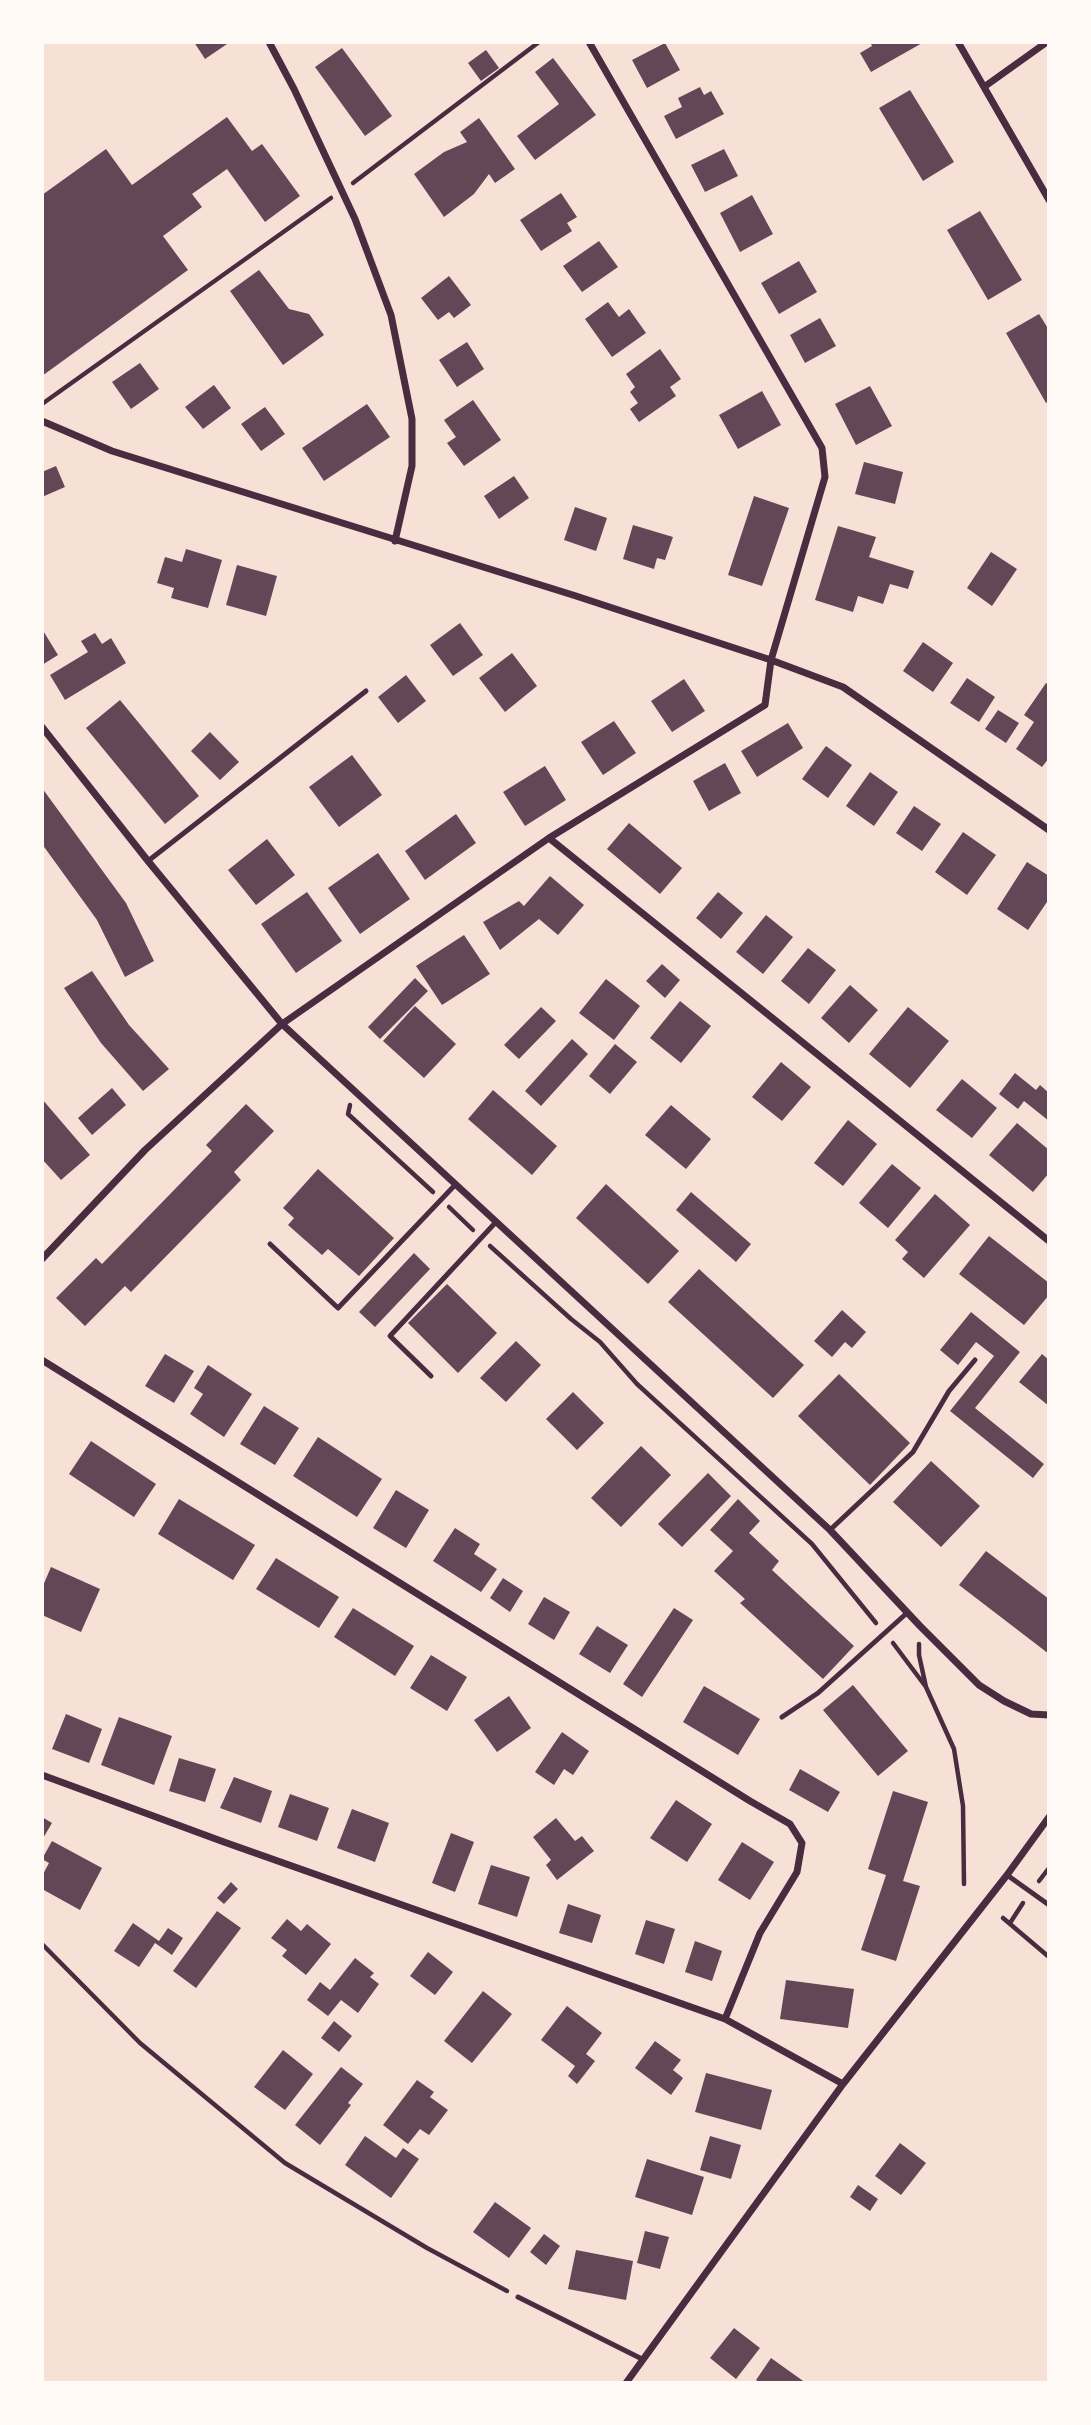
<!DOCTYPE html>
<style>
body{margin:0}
#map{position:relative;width:1091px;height:2425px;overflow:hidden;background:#f7e1d7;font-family:Quicksand,sans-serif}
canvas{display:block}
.frame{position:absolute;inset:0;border:44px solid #fffaf5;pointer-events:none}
</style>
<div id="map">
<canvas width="1091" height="2425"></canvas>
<div class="frame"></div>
</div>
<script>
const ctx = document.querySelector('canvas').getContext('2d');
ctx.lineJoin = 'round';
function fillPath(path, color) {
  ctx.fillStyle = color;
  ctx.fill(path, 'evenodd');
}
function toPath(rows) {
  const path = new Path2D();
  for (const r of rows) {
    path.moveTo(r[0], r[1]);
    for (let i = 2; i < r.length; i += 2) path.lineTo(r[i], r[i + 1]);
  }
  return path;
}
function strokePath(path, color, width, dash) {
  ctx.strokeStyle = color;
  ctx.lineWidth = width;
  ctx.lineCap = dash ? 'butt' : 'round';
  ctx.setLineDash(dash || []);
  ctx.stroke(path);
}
fillPath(toPath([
 [194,42,230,42,205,59],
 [870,42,924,42,871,72,860,53,872,46],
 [665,43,680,70,647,88,632,60],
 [342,48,392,116,365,136,315,67],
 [486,50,499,68,481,81,468,63],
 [553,58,596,115,535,160,517,136,559,104,535,72],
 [700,87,704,95,711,91,724,114,676,139,664,116,682,107,678,98],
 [910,90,954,162,923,181,879,108],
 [227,117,252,151,262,144,300,196,265,222,227,169,192,194,202,207,163,236,188,270,42,376,42,195,106,149,132,185],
 [479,118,515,169,495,183,489,174,474,194,444,217,414,174,444,152,467,142,460,132],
 [724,149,738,176,705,192,691,165],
 [561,193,577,217,567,223,572,231,541,251,520,220],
 [752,195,773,234,740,252,720,213],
 [980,211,1022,280,988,300,947,230],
 [599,241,618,267,582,292,563,266],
 [799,261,817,292,779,314,761,283],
 [259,270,289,309,309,314,324,335,283,365,230,291],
 [449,276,471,305,454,318,449,312,438,320,421,298],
 [608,302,619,317,629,309,646,333,612,357,585,319],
 [1039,314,1049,330,1049,401,1046,403,1006,333],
 [820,318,836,346,805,363,790,335],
 [467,342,484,369,457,387,439,360],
 [660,349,681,379,670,387,676,396,639,422,630,409,638,403,630,392,635,387,626,374],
 [140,363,159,389,131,409,112,382],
 [214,385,231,408,203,429,185,407],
 [870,386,892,426,856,445,835,404],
 [762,391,781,425,738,449,719,415],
 [473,400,501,440,464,466,447,443,456,437,444,420],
 [367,404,390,437,324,481,302,448],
 [265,407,285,434,261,451,241,424],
 [864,462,903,472,895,504,855,494],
 [56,466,65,487,42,497,42,472],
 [514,476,529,498,499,519,484,496],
 [754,496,789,508,762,586,728,575],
 [575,507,607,518,596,551,564,540],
 [633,525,673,537,665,560,657,558,654,569,623,559],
 [838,526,876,537,869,557,914,571,908,589,890,584,883,604,858,596,853,612,815,600],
 [186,549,222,560,208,608,171,598,174,588,157,583,165,557,182,562],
 [991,552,1017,569,992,606,967,588],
 [237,565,277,576,266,616,226,605],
 [460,623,483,655,453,676,430,645],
 [42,629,58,655,42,665],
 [95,633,102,644,111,638,126,663,65,700,50,675,88,652,81,641],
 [923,642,953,663,933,692,903,671],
 [512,653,537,686,505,712,479,678],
 [406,675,426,701,398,723,378,697],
 [967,678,995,697,979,722,950,703],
 [684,679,705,711,672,732,651,701],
 [1046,683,1049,685,1049,758,1042,767,1016,749,1034,722,1024,715],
 [120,700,199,796,165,824,86,728],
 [998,710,1019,723,1006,743,985,729],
 [614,721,636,753,603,775,581,742],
 [788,723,803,748,757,777,741,751],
 [210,732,239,762,220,780,191,751],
 [826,746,852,765,828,798,802,779],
 [352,755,382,795,339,827,309,787],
 [725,763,741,793,709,811,693,781],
 [545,766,566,800,525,826,503,792],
 [870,772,898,792,874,826,846,806],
 [42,788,126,903,154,961,125,977,97,920,42,844],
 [914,806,941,824,922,851,896,833],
 [456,814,476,843,425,880,405,851],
 [629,823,682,868,660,894,607,849],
 [963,832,996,855,967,895,935,872],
 [267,839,295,875,256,905,228,870],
 [378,853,410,899,360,934,328,888],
 [1027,862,1049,876,1049,899,1028,930,997,909],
 [550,876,584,905,558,935,539,919,500,950,483,922,519,901,524,906],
 [307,892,342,941,296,973,261,924],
 [718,892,743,913,721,939,696,918],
 [766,915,793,937,763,974,736,952],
 [464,935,490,974,442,1005,416,966],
 [808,948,836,970,809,1004,781,981],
 [662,964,680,980,665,998,646,981],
 [92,971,129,1025,169,1069,143,1091,101,1043,64,988],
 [415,978,428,991,380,1039,368,1027],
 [606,979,640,1006,614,1040,579,1013],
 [850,985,878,1010,849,1043,821,1018],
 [680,1001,711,1026,681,1063,650,1038],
 [415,1006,456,1044,424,1078,383,1041],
 [541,1007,556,1021,519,1059,504,1045],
 [908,1007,949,1041,910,1088,869,1054],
 [572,1039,588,1054,541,1106,525,1091],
 [615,1044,637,1062,610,1094,589,1076],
 [781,1062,811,1087,782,1121,752,1097],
 [1015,1073,1036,1090,1040,1085,1049,1093,1049,1121,1024,1101,1018,1109,999,1094],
 [962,1079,997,1108,972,1138,936,1110],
 [112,1088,126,1105,92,1135,78,1118],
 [493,1090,557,1146,532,1175,468,1119],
 [42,1099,90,1155,61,1180,42,1159],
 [246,1104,274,1131,234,1172,241,1180,131,1292,125,1286,85,1326,56,1298,96,1258,102,1264,212,1151,206,1145],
 [671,1105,711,1139,686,1169,645,1135],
 [848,1120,877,1144,843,1186,814,1163],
 [1017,1123,1049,1150,1049,1173,1033,1192,989,1155],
 [892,1164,921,1188,888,1228,859,1203],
 [318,1169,394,1238,359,1276,328,1249,322,1255,288,1225,294,1218,283,1208],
 [606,1184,679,1251,648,1284,576,1218],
 [691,1192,751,1244,736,1262,676,1210],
 [935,1194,970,1225,924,1278,902,1259,908,1252,895,1240],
 [989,1236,1049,1283,1049,1295,1024,1325,959,1274],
 [414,1253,430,1269,375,1327,359,1312],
 [699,1269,804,1365,773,1398,668,1302],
 [447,1284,497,1333,458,1373,408,1323],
 [842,1310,866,1332,852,1348,845,1342,832,1357,814,1341],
 [971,1312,1020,1352,975,1408,1044,1464,1033,1478,950,1411,994,1356,976,1342,958,1365,940,1350],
 [516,1341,541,1365,506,1402,480,1378],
 [165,1354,194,1371,174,1403,145,1386],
 [1042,1354,1049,1360,1049,1406,1019,1382],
 [208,1365,252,1394,224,1437,190,1414,203,1394,194,1388],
 [839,1374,910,1443,870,1485,798,1416],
 [573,1392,604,1423,577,1450,546,1419],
 [264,1406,299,1428,275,1465,240,1444],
 [318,1437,382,1479,357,1517,293,1476],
 [91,1441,156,1484,134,1517,69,1474],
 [641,1446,671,1475,621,1527,591,1498],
 [931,1461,980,1506,941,1547,893,1502],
 [708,1473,731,1496,682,1547,658,1524],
 [396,1490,429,1510,406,1548,373,1528],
 [179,1499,255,1545,233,1580,158,1534],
 [738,1499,760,1521,749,1533,779,1561,772,1570,854,1646,823,1679,740,1603,745,1599,714,1571,733,1551,710,1530],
 [455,1528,480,1544,474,1554,497,1569,481,1592,433,1561],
 [986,1551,1049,1599,1049,1654,959,1585],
 [276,1558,339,1597,319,1628,256,1589],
 [51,1567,100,1589,81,1632,42,1615,42,1588],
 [503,1578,523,1591,510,1612,490,1598],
 [544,1597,570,1612,554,1640,528,1624],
 [353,1608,414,1646,395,1676,334,1637],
 [674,1608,693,1620,642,1697,623,1684],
 [597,1626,628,1645,610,1673,579,1654],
 [431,1655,467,1677,447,1711,410,1688],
 [853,1685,908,1751,878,1776,823,1710],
 [704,1686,760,1719,738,1755,683,1722],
 [509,1696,531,1728,497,1752,474,1720],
 [66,1714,102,1729,89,1763,52,1749],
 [119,1717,172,1736,154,1785,101,1765],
 [562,1732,589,1751,573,1775,564,1769,554,1785,535,1772],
 [179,1758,216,1769,205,1802,169,1791],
 [800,1769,840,1792,828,1812,789,1790],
 [234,1777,272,1791,261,1823,220,1808],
 [893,1791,928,1802,903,1881,920,1886,896,1961,861,1950,886,1875,868,1869],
 [290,1794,329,1808,317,1841,278,1827],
 [676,1800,712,1824,687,1862,650,1838],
 [352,1809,389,1823,375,1862,337,1848],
 [42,1817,52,1823,42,1840],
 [556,1818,575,1841,582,1836,594,1851,557,1880,546,1865,551,1860,533,1837],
 [451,1833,474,1842,455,1892,432,1883],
 [52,1841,102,1868,80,1910,42,1889,42,1876,49,1863,42,1859],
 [742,1842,774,1862,750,1900,718,1880],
 [491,1865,530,1877,517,1917,478,1904],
 [231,1882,238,1889,224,1904,217,1898],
 [568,1904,601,1915,592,1943,559,1933],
 [217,1911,241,1928,196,1988,173,1971],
 [287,1919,301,1931,307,1924,331,1944,306,1975,282,1956,287,1950,271,1938],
 [646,1920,675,1929,664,1964,635,1954],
 [133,1923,159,1941,168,1928,183,1938,172,1955,155,1943,139,1967,114,1951],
 [695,1941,722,1951,712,1981,685,1972],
 [428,1952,453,1972,435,1995,410,1976],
 [355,1958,374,1973,370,1977,379,1984,358,2013,341,2000,328,2016,307,2000,320,1982,330,1990],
 [786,1980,854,1989,848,2028,780,2019],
 [483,1991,512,2014,472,2063,444,2041],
 [567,2006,602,2033,586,2054,595,2061,577,2084,568,2076,575,2066,541,2040],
 [334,2021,352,2036,339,2052,321,2038],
 [655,2041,681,2060,673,2070,683,2078,671,2095,635,2068],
 [283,2050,313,2074,285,2110,254,2087],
 [341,2067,363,2084,348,2103,351,2105,320,2145,295,2125],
 [706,2073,772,2090,761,2130,695,2112],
 [417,2080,434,2092,430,2097,448,2110,429,2135,420,2129,408,2144,383,2125],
 [365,2136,396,2158,403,2148,419,2159,391,2198,345,2165],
 [710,2136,741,2145,731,2179,700,2170],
 [900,2143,926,2163,901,2195,875,2176],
 [647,2159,704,2177,692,2215,635,2197],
 [858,2185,878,2199,870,2211,850,2197],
 [495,2202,531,2228,509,2258,473,2232],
 [645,2231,669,2237,660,2269,637,2263],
 [544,2234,560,2246,546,2265,530,2252],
 [576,2250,633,2261,626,2300,568,2289],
 [734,2328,760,2348,736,2379,710,2358],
 [771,2358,806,2383,760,2383,756,2380]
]), '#644757');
strokePath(toPath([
 [353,183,539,42],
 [42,404,331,198],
 [350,1105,348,1114,433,1192],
 [449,1207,473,1230],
 [490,1246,571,1319,600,1342,637,1384,812,1544,876,1623],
 [893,1643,926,1687],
 [919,1644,919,1655,926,1687,954,1749,963,1806,964,1884],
 [1039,1881,1049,1868],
 [1003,1918,1049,1957],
 [1010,1923,1023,1903],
 [42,1944,140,2043,285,2163,427,2248,507,2291]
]), '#4a2c40', 4.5);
strokePath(toPath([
 [148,861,366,691],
 [270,1244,338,1308,455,1185],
 [431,1376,390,1336,496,1222],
 [830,1530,913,1452,949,1391,975,1360],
 [782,1717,818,1693,908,1612],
 [1007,1875,1049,1905],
 [518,2297,642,2359]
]), '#4a2c40', 5);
strokePath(toPath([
 [269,42,294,89,355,219,391,315,412,419,412,466,395,541],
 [958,42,1049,200],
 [984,87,1047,42],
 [42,421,112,451,576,596,771,660,843,687,1049,830],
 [42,727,148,861,282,1024,830,1530,920,1626,979,1685,1004,1701,1031,1714,1049,1715],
 [549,838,1049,1241],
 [42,1259,145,1150,282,1024,549,838,765,705,771,660,825,477,822,448,589,42],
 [42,1360,750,1801,790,1824,802,1843,797,1872,760,1933,725,2019],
 [42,1775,224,1842,725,2019,843,2084],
 [626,2383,843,2084,1007,1875,1049,1817]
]), '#4a2c40', 7);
</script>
